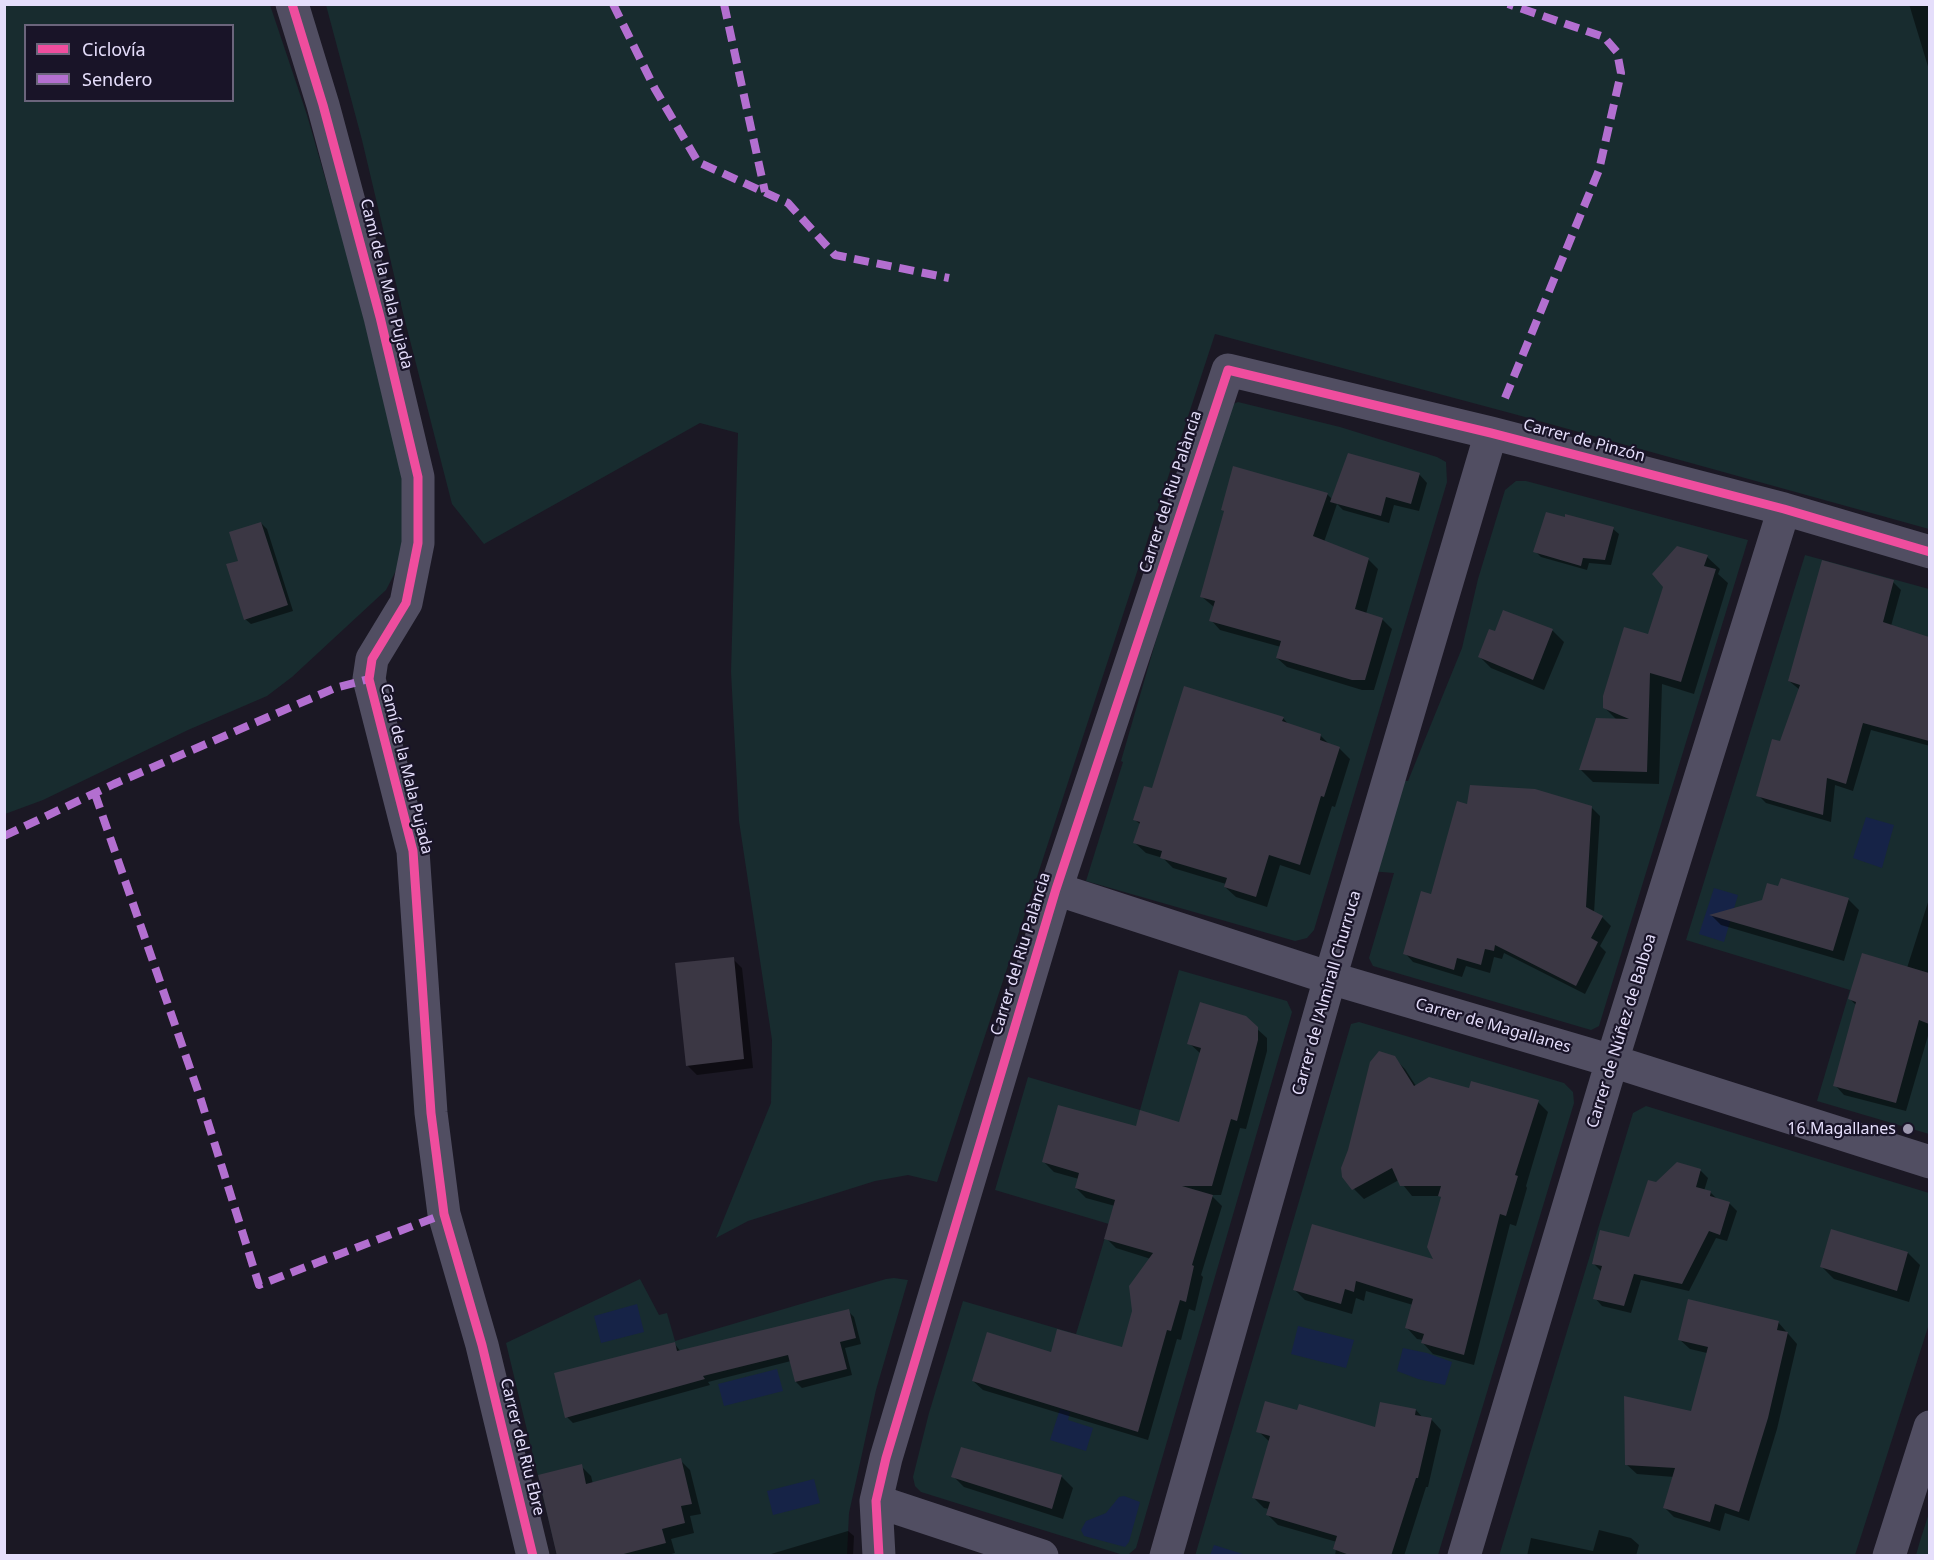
<!DOCTYPE html>
<meta charset="utf-8">
<style>
body{margin:0}
#map{position:relative;width:1934px;height:1560px;overflow:hidden;background:#1b1824;font-family:"Noto Sans",sans-serif}
canvas{display:block}
.frame{position:absolute;inset:0;border:6px solid #e5defb;pointer-events:none}
.legend{position:absolute;left:24px;top:24px;width:210px;height:78px;box-sizing:border-box;background:#191428;border:2px solid #6b657c;margin:0;padding:8px 10px;list-style:none;font-size:18px;color:#e5defb}
.legend li{display:flex;align-items:center;gap:12px;height:30px}
.legend b{width:30px;border:2px solid #6b657c}
</style>
<div id="map">
<canvas width="1934" height="1560"></canvas>
<div class="frame"></div>
<ul class="legend">
<li><b style="height:8px;background:#ef4d9e"></b>Ciclovía</li>
<li><b style="height:8px;background:#b36fd0"></b>Sendero</li>
</ul>
</div>
<script>
const ctx = document.querySelector('canvas').getContext('2d');
ctx.lineJoin = 'round';
function fillPath(path, color) {
  ctx.fillStyle = color;
  ctx.fill(path, 'evenodd');
}
function toPath(rows) {
  const path = new Path2D();
  for (const r of rows) {
    path.moveTo(r[0], r[1]);
    for (let i = 2; i < r.length; i += 2) path.lineTo(r[i], r[i + 1]);
  }
  return path;
}
function strokePath(path, color, width, dash) {
  ctx.strokeStyle = color;
  ctx.lineWidth = width;
  ctx.lineCap = dash ? 'butt' : 'round';
  ctx.setLineDash(dash || []);
  ctx.stroke(path);
}
function label(font, color, halo, rows, align = 'center') {
  ctx.font = font + ' "Noto Sans",sans-serif';
  ctx.lineWidth = 4.5;
  ctx.setLineDash([]);
  ctx.textBaseline = 'middle';
  ctx.strokeStyle = halo;
  ctx.fillStyle = color;
  for (const [text, x, y, turn = 0] of rows) {
    ctx.save();
    ctx.translate(x, y);
    ctx.rotate((+turn || 0) * Math.PI / 180);
    ctx.textAlign = isNaN(turn) ? turn : align;
    if (halo) ctx.strokeText(text, 0, 0);
    ctx.fillText(text, 0, 0);
    ctx.restore();
  }
}
fillPath(toPath([
 [5,5,270,5,307,115,357,289,409,507,402,559,386,590,292,677,267,696,188,730,43,800,5,814],
 [26,26,232,26,232,100,26,100],
 [326,5,1929,5,1929,529,1514,414,1215,334,937,1182,908,1175,875,1181,748,1221,716,1238,771,1103,772,1040,739,821,731,672,738,433,700,423,484,544,452,504,403,313,362,140],
 [1238,402,1340,427,1437,457,1446,462,1447,482,1314,930,1307,938,1295,941,1086,881,1123,762,1121,761,1154,647,1226,407],
 [1516,481,1526,481,1748,540,1599,1026,1591,1030,1373,966,1369,958,1394,873,1370,871,1397,781,1408,781,1462,648,1478,579,1505,490],
 [1805,555,1929,589,1929,1134,1817,1101,1850,990,1686,940],
 [1179,970,1287,1001,1292,1012,1136,1548,1129,1554,1120,1554,921,1492,915,1486,913,1477,929,1413,963,1301,1076,1334,1109,1224,995,1190,1028,1077,1140,1110],
 [1359,1022,1564,1083,1573,1092,1574,1103,1438,1555,1195,1556,1351,1024],
 [1646,1106,1929,1193,1929,1324,1855,1555,1499,1556,1633,1113],
 [894,1278,908,1280,876,1390,849,1513,847,1555,557,1555,506,1343,640,1279,659,1315,667,1313,675,1341,886,1279],
 [1929,1513,1929,1555,1916,1555,1920,1541]
]), '#182c2f');
fillPath(toPath([
 [1866,817,1894,825,1882,868,1853,858],
 [1714,888,1738,895,1724,942,1699,934],
 [637,1304,644,1332,601,1343,594,1316],
 [1298,1326,1354,1340,1346,1368,1291,1354],
 [1403,1348,1427,1353,1452,1362,1445,1385,1418,1379,1397,1371],
 [777,1369,783,1391,724,1406,718,1384],
 [1060,1409,1070,1412,1068,1420,1093,1428,1086,1451,1050,1440],
 [814,1479,820,1503,773,1515,767,1491],
 [1124,1496,1140,1502,1129,1542,1125,1547,1084,1536,1081,1530,1086,1521,1106,1513,1119,1497],
 [1214,1545,1246,1555,1210,1555]
]), '#162347');
fillPath(toPath([
 [1909,4,1930,4,1930,73],
 [1419,474,1427,483,1419,511,1394,505,1389,523,1343,510,1337,504,1324,542,1368,559,1378,569,1366,614,1382,619,1392,629,1374,690,1362,690,1287,667,1277,658,1281,647,1220,630,1211,620,1214,607,1202,597,1225,512,1222,509,1327,494,1335,502],
 [261,523,267,529,293,611,251,624,245,619,240,561],
 [1613,529,1619,534,1611,565,1589,563,1587,570,1541,557,1535,551],
 [1707,557,1720,569,1718,574,1728,583,1694,694,1662,684,1659,784,1593,782,1581,770,1617,720,1604,707,1649,636],
 [1893,582,1901,590,1891,626,1930,639,1930,746,1871,730,1853,791,1835,785,1831,822,1766,803,1758,795,1781,743,1800,690,1789,681],
 [1504,612,1553,631,1564,642,1544,690,1491,668,1480,657,1496,633],
 [1283,718,1289,725,1320,735,1331,746,1339,748,1350,759,1335,807,1332,806,1310,875,1280,865,1267,907,1236,897,1225,887,1226,884,1173,868,1163,858,1146,853,1135,843,1141,825,1135,820,1153,790],
 [1469,806,1591,807,1600,816,1594,913,1602,917,1611,926,1600,946,1606,952,1585,994,1504,953,1502,959,1494,957,1490,973,1466,966,1462,977,1413,962,1405,953,1432,896],
 [1930,896,1930,1029,1906,1111,1844,1095,1835,1085,1856,1005,1850,999,1907,968],
 [1848,899,1859,910,1844,961,1721,925,1712,916,1763,901],
 [733,959,742,968,753,1068,697,1075,687,1065],
 [1245,1018,1267,1038,1267,1051,1246,1129,1240,1128,1221,1195,1211,1195,1222,1206,1201,1275,1203,1277,1195,1311,1189,1309,1181,1340,1177,1339,1148,1440,983,1390,973,1381,1052,1354,1123,1349,1151,1259,1116,1248,1106,1238,1115,1206,1086,1198,1076,1188,1079,1179,1054,1172,1044,1162,1137,1128,1180,1124,1201,1054,1189,1043],
 [1394,1058,1405,1069,1416,1086,1470,1090,1538,1102,1548,1112,1526,1186,1527,1188,1516,1226,1510,1224,1474,1365,1433,1354,1423,1343,1423,1340,1417,1339,1407,1328,1413,1305,1366,1291,1364,1301,1356,1298,1352,1314,1305,1300,1294,1289,1435,1262,1442,1198,1440,1196,1412,1196,1399,1180,1364,1199,1354,1189],
 [1677,1164,1701,1171,1708,1178,1704,1191,1710,1192,1718,1200,1729,1203,1737,1211,1727,1241,1716,1238,1689,1291,1641,1280,1631,1313,1602,1306,1595,1298,1602,1272,1594,1264,1630,1239,1656,1184],
 [1908,1253,1920,1265,1909,1302,1834,1279,1822,1267],
 [848,1311,854,1317,861,1344,845,1348,852,1375,802,1388,796,1382,791,1361,708,1382,710,1385,573,1423,567,1417,674,1343,681,1352],
 [1778,1322,1797,1344,1777,1429,1749,1521,1725,1513,1720,1531,1674,1517,1664,1507,1674,1477,1637,1474,1626,1464,1692,1413,1707,1353,1690,1349,1679,1339],
 [1416,1410,1423,1418,1431,1419,1441,1430,1428,1487,1426,1487,1404,1556,1335,1556,1337,1542,1278,1525,1268,1515,1269,1509,1264,1508,1254,1498,1270,1442,1258,1431,1298,1412,1376,1428],
 [962,1448,1062,1477,1073,1488,1063,1519,964,1487,953,1476],
 [680,1460,690,1470,701,1514,690,1516,694,1533,671,1539,675,1553,664,1556,584,1556,581,1466,591,1476,593,1484],
 [1599,1530,1631,1538,1639,1545,1636,1556,1527,1556,1531,1538,1593,1551],
 [848,1531,854,1536,853,1556,772,1556,771,1554]
]), '#0007');
fillPath(toPath([
 [1348,453,1420,473,1411,504,1386,497,1381,516,1330,502],
 [1233,466,1328,493,1313,536,1369,558,1355,609,1383,618,1365,680,1352,680,1276,658,1281,641,1209,621,1215,601,1200,597,1224,511,1221,510],
 [1546,512,1565,517,1565,514,1614,527,1605,560,1583,558,1581,566,1533,552],
 [261,522,288,605,244,620,226,564,238,561,229,532],
 [1677,546,1708,555,1704,566,1716,569,1681,682,1650,673,1647,772,1579,770,1596,718,1629,719,1603,708,1603,696,1624,627,1648,634,1663,587,1652,574],
 [1822,560,1894,580,1883,622,1929,637,1929,741,1863,723,1846,784,1827,778,1823,815,1756,796,1772,739,1780,741,1800,685,1788,681],
 [1503,610,1553,629,1533,680,1478,657,1489,629,1495,631],
 [1184,686,1284,717,1282,721,1321,734,1320,740,1340,747,1324,797,1321,796,1300,865,1269,855,1256,897,1224,887,1227,878,1160,858,1162,851,1133,843,1140,822,1133,820,1144,786,1152,788],
 [1470,785,1535,789,1592,806,1586,907,1603,916,1591,938,1598,942,1576,986,1495,945,1494,951,1485,949,1481,965,1457,958,1454,970,1403,954,1421,891,1431,894,1457,801,1467,804],
 [1781,878,1849,898,1833,951,1709,915,1762,900,1767,883,1778,886],
 [1862,953,1929,973,1929,1024,1919,1020,1896,1103,1833,1086,1856,1002,1848,999],
 [734,957,744,1059,686,1066,675,963],
 [1200,1002,1246,1016,1258,1027,1258,1040,1237,1121,1231,1119,1212,1186,1182,1186,1213,1195,1192,1265,1194,1266,1186,1302,1180,1300,1171,1331,1167,1330,1138,1432,972,1381,987,1332,1051,1352,1057,1329,1122,1347,1132,1311,1129,1286,1153,1253,1104,1239,1115,1200,1075,1188,1079,1173,1042,1162,1058,1105,1136,1126,1140,1110,1179,1122,1201,1048,1187,1044],
 [1379,1051,1395,1056,1414,1086,1429,1077,1469,1088,1471,1081,1539,1100,1515,1175,1518,1176,1506,1216,1500,1214,1464,1355,1421,1343,1424,1334,1405,1328,1413,1299,1356,1281,1354,1292,1345,1289,1341,1304,1293,1290,1312,1224,1433,1259,1427,1247,1441,1197,1438,1196,1441,1186,1400,1186,1392,1168,1352,1190,1342,1177,1341,1168,1348,1150,1370,1062],
 [1677,1162,1701,1169,1696,1187,1711,1191,1710,1196,1730,1202,1720,1235,1709,1231,1682,1284,1634,1274,1624,1306,1593,1299,1602,1266,1592,1264,1600,1230,1629,1237,1648,1180,1656,1182],
 [1831,1229,1908,1252,1897,1291,1820,1267],
 [1688,1299,1779,1321,1777,1330,1788,1332,1768,1418,1739,1512,1715,1504,1710,1522,1663,1508,1675,1468,1625,1465,1624,1396,1691,1411,1708,1347,1678,1340],
 [849,1309,856,1338,840,1342,847,1369,795,1382,788,1355,703,1376,705,1379,565,1418,554,1373,675,1342,677,1351],
 [1265,1401,1297,1410,1299,1404,1375,1427,1380,1402,1416,1409,1415,1415,1432,1418,1418,1478,1416,1478,1391,1556,1352,1556,1333,1549,1337,1536,1266,1515,1270,1502,1252,1498,1270,1436,1256,1432],
 [961,1447,1062,1475,1052,1509,951,1477],
 [681,1458,692,1504,681,1506,685,1523,662,1529,666,1543,616,1556,557,1556,538,1475,582,1464,586,1484]
]), '#3b3744');
strokePath(toPath([
 [292,4,323,105,380,317,418,477,418,543,406,603,372,659,369,679,413,851,431,1113,444,1214,482,1345,533,1556],
 [1056,889,1330,978,1612,1061,1930,1162],
 [876,1501,1042,1556],
 [879,1556,876,1501,886,1458,1056,889,1228,370,1491,433,1784,509,1930,552],
 [1166,1556,1330,978,1491,433],
 [1464,1556,1612,1061,1784,509],
 [1889,1556,1930,1427]
]), '#514e62', 33);
strokePath(toPath([
 [613,4,655,89,698,162,788,203,835,255,949,278],
 [724,4,765,192],
 [1505,398,1599,170,1621,73,1617,52,1604,37,1508,4],
 [95,794,200,1097,259,1285,444,1214],
 [4,836,114,784,335,688,369,679]
]), '#b36fd0', 8, [15, 8]);
strokePath(toPath([
 [292,4,323,105,380,317,418,477,418,543,406,603,372,659,369,679,413,851,431,1113,444,1214,482,1345,533,1556],
 [879,1556,876,1501,886,1458,1056,889,1228,370,1491,433,1784,509,1930,552]
]), '#ef4d9e', 9);
for (const [x, y, r, color] of [
 [1908,1129,6,"#9e99b0"]
]) {
  const dot = new Path2D();
  dot.arc(x, y, r, 0, 2 * Math.PI);
  ctx.fillStyle = color;
  ctx.fill(dot);
  strokePath(dot, '#191428', 2);
}
label('16px', '#e5defb', '#191428', [
 ["Camí de la Mala Pujada",386,284,76],
 ["Carrer de Pinzón",1584,441,15],
 ["Carrer del Riu Palància",1171,492,-72],
 ["Camí de la Mala Pujada",406,769,76],
 ["Carrer del Riu Palància",1021,954,-73],
 ["Carrer de l'Almirall Churruca",1327,993,-74],
 ["Carrer de Magallanes",1493,1026,16],
 ["Carrer de Núñez de Balboa",1622,1031,-73],
 ["Carrer del Riu Ebre",522,1447,76]
]);
label('16px', '#e5defb', '#191428', [
 ["16.Magallanes",1896,1129]
], 'right');
</script>
